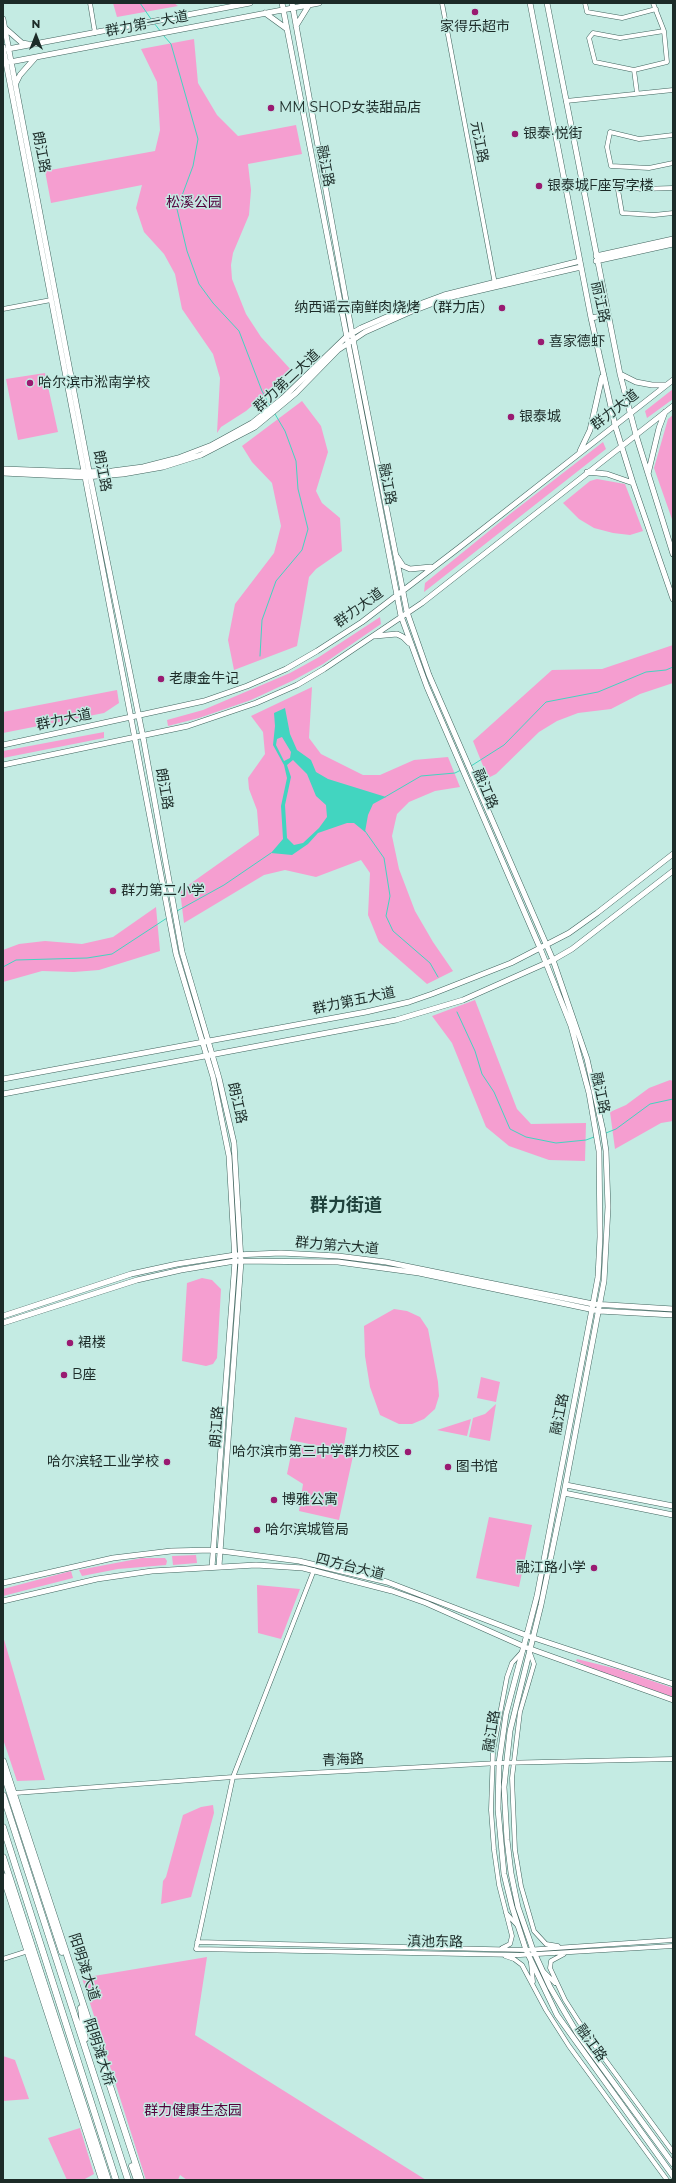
<!DOCTYPE html>
<meta charset="utf-8">
<style>
body{margin:0}
#map{position:relative;width:676px;height:2183px;overflow:hidden;background:#c4ebe3;font-family:Montserrat,sans-serif}
canvas{display:block}
.frame{position:absolute;inset:0;border:4px solid #1c2b28;pointer-events:none}
.north{position:absolute;left:16px;top:16px;width:40px;height:40px;-webkit-text-stroke:3px #c4ebe3;paint-order:stroke;rotate:0deg;font-size:11px;font-weight:700;line-height:16px;text-align:center;color:#1c2b28}
.north::after{content:'';display:block;margin:auto;width:14px;height:18px;background:#1c2b28;clip-path:polygon(50% 0,100% 100%,50% 72%,0 100%)}
</style>
<div id="map">
<canvas width="676" height="2183"></canvas>
<div class="frame"></div>
<div class="north">N</div>
</div>
<script>
const ctx = document.querySelector('canvas').getContext('2d');
ctx.lineJoin = 'round';
function fillPath(path, color) {
  ctx.fillStyle = color;
  ctx.fill(path, 'evenodd');
}
function toPath(rows) {
  const path = new Path2D();
  for (const r of rows) {
    path.moveTo(r[0], r[1]);
    for (let i = 2; i < r.length; i += 2) path.lineTo(r[i], r[i + 1]);
  }
  return path;
}
function strokePath(path, color, width, dash) {
  ctx.strokeStyle = color;
  ctx.lineWidth = width;
  ctx.lineCap = dash ? 'butt' : 'round';
  ctx.setLineDash(dash || []);
  ctx.stroke(path);
}
function label(font, color, halo, rows, align = 'center') {
  ctx.font = font + ' Montserrat,"Noto Sans SC",sans-serif';
  ctx.lineWidth = 3;
  ctx.setLineDash([]);
  ctx.textBaseline = 'middle';
  ctx.strokeStyle = halo;
  ctx.fillStyle = color;
  for (const [text, x, y, turn = 0] of rows) {
    ctx.save();
    ctx.translate(x, y);
    ctx.rotate((+turn || 0) * Math.PI / 180);
    ctx.textAlign = isNaN(turn) ? turn : align;
    if (halo) ctx.strokeText(text, 0, 0);
    ctx.fillText(text, 0, 0);
    ctx.restore();
  }
}
fillPath(toPath([
 [113,3,174,3,178,6,117,17],
 [194,39,198,83,217,115,238,136,296,125,302,154,248,164,251,190,249,215,233,253,231,265,232,279,246,314,261,337,292,371,246,411,221,427,217,433,220,378,213,354,182,309,175,274,164,254,144,232,136,208,142,185,51,203,45,171,155,151,160,130,157,82,141,49],
 [45,373,58,432,18,440,6,379],
 [673,389,673,399,647,418,645,411],
 [302,401,321,426,328,452,316,491,322,503,340,518,342,551,316,569,309,577,297,646,234,670,228,640,235,604,274,553,281,526,272,483,252,462,242,446],
 [673,415,673,522,654,468,668,419],
 [603,442,606,449,424,592,425,583,510,514],
 [597,479,625,484,643,531,630,535,613,533,594,528,579,519,563,503,590,481],
 [380,617,381,624,323,664,294,680,251,700,199,718,168,726,167,720,203,710,290,673,319,657],
 [673,645,673,683,640,694,611,709,578,713,557,721,539,732,496,774,488,778,473,741,552,670,602,669],
 [312,687,309,738,321,754,363,775,380,775,414,760,448,757,460,787,435,791,409,802,397,814,392,836,399,869,415,911,433,942,453,971,427,984,379,942,368,915,370,873,361,860,316,877,285,870,264,875,184,923,180,891,259,835,257,810,249,789,248,778,265,754,263,732,251,716],
 [117,690,119,703,104,713,3,733,3,712],
 [104,732,104,738,3,758,3,751],
 [156,907,160,951,99,970,74,972,42,971,3,982,3,950,19,944,45,941,82,944,113,937],
 [475,1000,517,1109,531,1124,586,1123,585,1161,549,1160,509,1146,486,1127,452,1043,432,1016],
 [670,1080,673,1081,673,1121,661,1123,615,1149,610,1112,626,1105,649,1088],
 [202,1278,212,1280,221,1289,217,1358,213,1364,206,1366,182,1361,187,1283],
 [394,1309,407,1311,420,1317,428,1329,438,1382,439,1396,435,1409,424,1419,412,1424,399,1424,380,1415,370,1387,365,1356,364,1326],
 [481,1377,500,1382,496,1402,477,1398],
 [496,1404,490,1441,469,1437,473,1418,485,1414],
 [295,1417,347,1428,343,1451,290,1440],
 [471,1419,467,1436,437,1430],
 [293,1445,353,1456,339,1520,299,1511,303,1484,287,1474],
 [489,1517,532,1525,519,1587,476,1578],
 [196,1555,197,1563,173,1565,172,1556],
 [142,1558,165,1558,167,1561,166,1565,118,1569,82,1576,79,1570],
 [71,1571,73,1578,3,1596,3,1589],
 [257,1585,300,1589,281,1639,258,1633],
 [3,1636,45,1780,17,1781,3,1739],
 [577,1659,617,1669,673,1688,673,1697,602,1673,576,1661],
 [213,1805,214,1813,191,1897,161,1904,163,1881,166,1877,183,1815,201,1807],
 [207,1957,195,2035,426,2180,187,2180,180,2175,178,2180,146,2180,82,1978],
 [3,2056,15,2060,29,2099,3,2101],
 [80,2128,94,2174,83,2180,67,2180,48,2138]
]), '#f59ed0');
fillPath(toPath([
 [285,708,290,734,297,750,311,760,316,772,328,779,386,797,373,804,368,815,365,832,354,823,347,823,318,833,308,844,292,855,271,853,283,839,281,806,287,778,284,765,273,745,275,726,274,713],
 [282,737,291,752,290,758,284,761,276,745,277,739],
 [293,760,307,774,316,796,326,805,327,817,319,828,303,843,294,845,287,838,285,805,291,777,287,765]
]), '#42d5c0');
strokePath(toPath([
 [140,3,151,19],
 [154,23,161,32],
 [164,36,171,44,198,139,193,166,177,209,187,251,199,284,213,303,239,331,262,391,270,406],
 [260,656,262,620,276,581,302,550,308,529,298,489,296,461,285,431,275,414],
 [471,766,504,745,546,702,598,692,646,672,666,670,673,667],
 [385,797,421,776,455,773,461,770],
 [365,831,384,858,390,896,386,916,393,931,430,963,438,977],
 [177,911,224,885,271,853],
 [3,967,16,960,87,958,112,954,167,918],
 [457,1012,475,1051,482,1074,494,1092,510,1129,526,1137,556,1143,586,1140,594,1137],
 [606,1133,616,1129,650,1104,673,1099]
]), '#42d5c0', 1);
const minor = toPath([
 [90,3,95,33],
 [442,3,495,284],
 [585,3,587,12,622,18,656,9],
 [653,3,664,31],
 [634,70,595,62,589,38,593,33,620,38,664,31,667,62,634,70,637,93],
 [566,101,673,90],
 [673,135,639,139,610,132,607,147,611,166,649,168,673,163],
 [673,188,641,189,617,184,622,213,654,215,673,213],
 [3,309,51,300],
 [314,1570,233,1777,196,1949,520,1955,673,1946],
 [530,1653,534,1664,520,1712,512,1778,515,1850,521,1886,534,1931,546,1944,558,1946],
 [15,1793,233,1777,499,1763,673,1759],
 [506,1913,517,1925],
 [197,1942,526,1950,673,1940],
 [502,1948,510,1944,512,1936,499,1885,494,1850,491,1810,493,1751,507,1677,512,1663,522,1652],
 [564,1954,551,1961,550,1968,565,2000,590,2039,673,2152],
 [505,1956,514,1959,522,1965,546,2010,569,2046,667,2180],
 [3,1959,28,1951],
 [531,1963,533,1982],
 [544,1972,555,1983]
]);
const major = toPath([
 [282,3,401,616,427,687,540,948,571,1026,589,1093,599,1151,600,1237,598,1277,592,1309,537,1596,506,1714,499,1763,498,1809,504,1874,512,1907,526,1950,557,2015,673,2176],
 [292,3,353,339,407,612,429,675,553,960,587,1059,603,1131,606,1151,608,1207,604,1281,564,1493,541,1605,510,1731,504,1787,507,1840,511,1873,518,1907,533,1950,550,1987,577,2033,673,2164],
 [530,3,591,318,615,425,633,483,673,599],
 [547,3,620,374,636,435,673,554],
 [265,13,287,29],
 [3,19,90,476,143,737,182,952,219,1078,234,1143,241,1261,219,1566],
 [296,26,309,5],
 [5,28,22,43,28,44],
 [3,47,176,954,213,1077,229,1156,235,1261,212,1567],
 [8,49,250,3],
 [10,62,319,3],
 [16,83,20,75,35,58],
 [596,256,673,239],
 [596,261,673,244],
 [591,318,607,315],
 [620,374,636,382,652,385,666,385],
 [580,451,590,430,602,377],
 [3,469,84,472,112,471,143,467,178,458,212,445,252,423,283,398,346,337,361,328,398,312,444,295,580,261],
 [587,472,607,474,633,483],
 [3,473,85,477,123,474,163,467,201,455,255,427,296,393,338,350,365,332,410,312,447,298,581,267],
 [648,474,659,428,665,412],
 [397,557,403,566,410,569,431,567],
 [375,636,397,634,403,637,409,643],
 [3,745,204,701,247,686,286,669,317,651,362,622,460,547,673,380],
 [3,765,188,726,256,703,297,685,324,669,422,603,673,406],
 [3,1079,366,1012,409,1002,432,994,511,963,569,933,597,913,673,854],
 [3,1094,396,1020,463,1000,553,960,572,949,673,871],
 [3,1316,131,1274,177,1264,235,1255,281,1253,338,1256,386,1262,593,1304,673,1309],
 [3,1323,137,1280,181,1270,235,1261,338,1262,419,1273,599,1311,673,1315],
 [566,1485,673,1506],
 [564,1493,673,1515],
 [3,1583,113,1558,171,1551,213,1550,299,1561,387,1582,528,1636,673,1684],
 [3,1601,97,1579,152,1571,256,1565,303,1568,392,1591,426,1603,525,1647,673,1700]
]);
const highway = toPath([
 [3,1761,141,2180],
 [4,1775,62,1952],
 [3,1795,128,2180],
 [3,1827,116,2180],
 [3,1857,108,2180],
 [3,1876,102,2180],
 [81,2008,85,2039],
 [132,2166,137,2180]
]);
strokePath(minor, '#41645e', 5);
strokePath(major, '#41645e', 6);
strokePath(highway, '#41645e', 7);
strokePath(minor, '#fff', 4);
strokePath(major, '#fff', 5);
strokePath(highway, '#fff', 6);
for (const [x, y, r, color] of [
 [475,12,4,"#991a71"],
 [271,108,4,"#991a71"],
 [515,134,4,"#991a71"],
 [539,186,4,"#991a71"],
 [502,308,4,"#991a71"],
 [541,342,4,"#991a71"],
 [30,383,4,"#991a71"],
 [511,417,4,"#991a71"],
 [161,679,4,"#991a71"],
 [113,891,4,"#991a71"],
 [70,1343,4,"#991a71"],
 [64,1375,4,"#991a71"],
 [408,1452,4,"#991a71"],
 [167,1462,4,"#991a71"],
 [448,1467,4,"#991a71"],
 [274,1500,4,"#991a71"],
 [257,1530,4,"#991a71"],
 [594,1568,4,"#991a71"]
]) {
  const dot = new Path2D();
  dot.arc(x, y, r, 0, 2 * Math.PI);
  ctx.fillStyle = color;
  ctx.fill(dot);
  strokePath(dot, '#c4ebe3', 1.5);
}
label('14px', '#1c2b28', '#c4ebe3', [
 ["群力第一大道",147,24,-11],
 ["元江路",479,142,79],
 ["朗江路",41,152,79],
 ["融江路",325,166,79],
 ["丽江路",600,302,78],
 ["群力第二大道",287,381,-43],
 ["群力大道",615,410,-38],
 ["朗江路",102,471,79],
 ["融江路",387,484,79],
 ["群力大道",359,608,-36],
 ["群力大道",64,720,-12],
 ["朗江路",164,789,80],
 ["融江路",485,789,67],
 ["群力第五大道",354,1001,-12],
 ["融江路",600,1093,78],
 ["朗江路",237,1103,77],
 ["群力第六大道",337,1246,5],
 ["融江路",560,1414,-79],
 ["朗江路",217,1427,-86],
 ["四方台大道",350,1567,14],
 ["融江路",492,1731,-81],
 ["青海路",343,1760,-3],
 ["滇池东路",435,1942,1],
 ["阳明滩大道",84,1967,72],
 ["融江路",591,2043,54],
 ["阳明滩大桥",99,2052,72]
]);
label('14px', '#1c2b28', '#c4ebe3', [
 ["家得乐超市",475,27,"center"],
 ["MM SHOP女装甜品店",279,108],
 ["银泰·悦街",523,134],
 ["银泰城F座写字楼",547,186],
 ["纳西谣云南鲜肉烧烤 （群力店）",494,308,"right"],
 ["喜家德虾",549,342],
 ["哈尔滨市淞南学校",38,383],
 ["银泰城",519,417],
 ["老康金牛记",169,679],
 ["群力第二小学",121,891],
 ["裙楼",78,1343],
 ["B座",72,1375],
 ["哈尔滨市第三中学群力校区",400,1452,"right"],
 ["哈尔滨轻工业学校",159,1462,"right"],
 ["图书馆",456,1467],
 ["博雅公寓",282,1500],
 ["哈尔滨城管局",265,1530],
 ["融江路小学",586,1568,"right"]
], 'left');
label('14px', '#53013b', '#c4ebe3', [
 ["松溪公园",194,203],
 ["群力健康生态园",193,2111]
]);
label('bold 18px', '#1f423c', '#c4ebe3', [
 ["群力街道",346,1206]
]);
</script>
